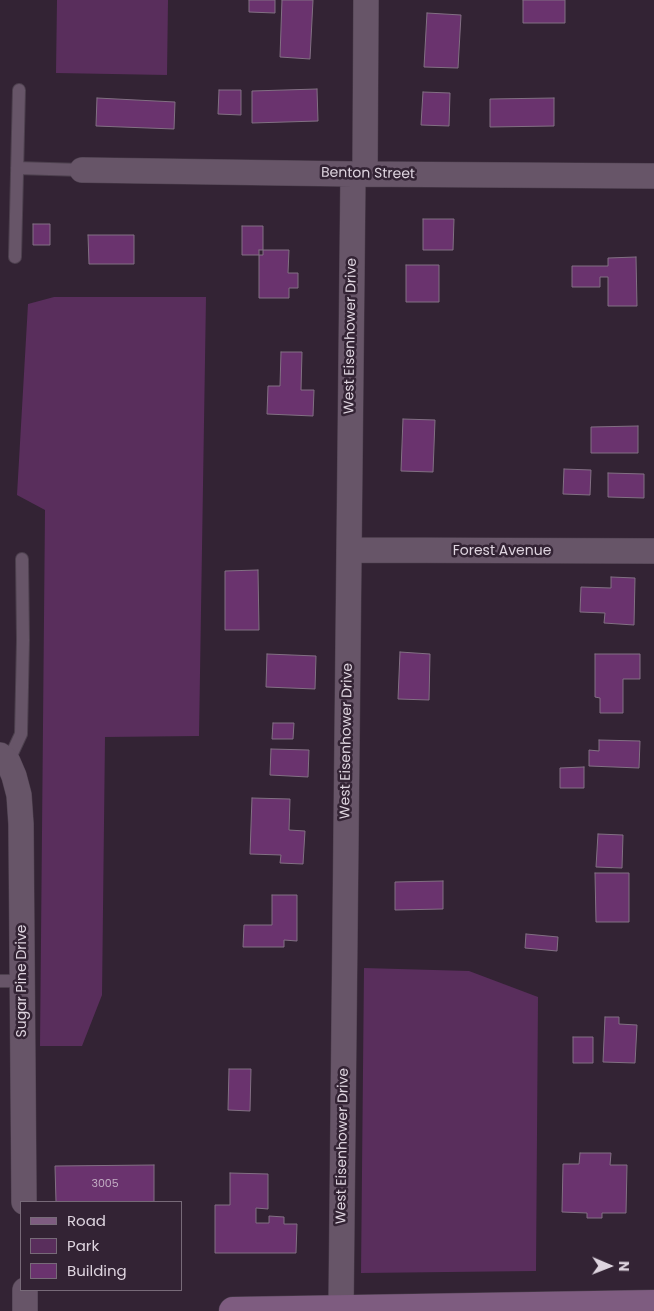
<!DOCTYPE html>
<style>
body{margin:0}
#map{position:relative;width:654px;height:1311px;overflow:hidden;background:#332334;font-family:Poppins,sans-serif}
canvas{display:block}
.legend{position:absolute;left:20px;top:1201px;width:162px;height:90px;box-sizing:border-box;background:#332334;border:1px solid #776a78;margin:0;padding:6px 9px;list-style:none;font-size:15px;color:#ded4df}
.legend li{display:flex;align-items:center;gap:10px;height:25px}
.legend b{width:25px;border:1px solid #776a78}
.north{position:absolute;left:584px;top:1241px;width:50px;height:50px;-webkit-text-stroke:4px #332334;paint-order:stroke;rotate:91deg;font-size:14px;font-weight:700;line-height:20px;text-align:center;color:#ded4df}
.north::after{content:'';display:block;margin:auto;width:18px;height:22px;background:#ded4df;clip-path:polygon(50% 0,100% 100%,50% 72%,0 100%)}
</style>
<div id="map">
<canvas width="654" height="1311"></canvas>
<ul class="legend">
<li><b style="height:6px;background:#7e5c80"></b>Road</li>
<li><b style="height:14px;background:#592e5c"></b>Park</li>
<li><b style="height:14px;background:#6a336e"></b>Building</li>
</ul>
<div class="north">N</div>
</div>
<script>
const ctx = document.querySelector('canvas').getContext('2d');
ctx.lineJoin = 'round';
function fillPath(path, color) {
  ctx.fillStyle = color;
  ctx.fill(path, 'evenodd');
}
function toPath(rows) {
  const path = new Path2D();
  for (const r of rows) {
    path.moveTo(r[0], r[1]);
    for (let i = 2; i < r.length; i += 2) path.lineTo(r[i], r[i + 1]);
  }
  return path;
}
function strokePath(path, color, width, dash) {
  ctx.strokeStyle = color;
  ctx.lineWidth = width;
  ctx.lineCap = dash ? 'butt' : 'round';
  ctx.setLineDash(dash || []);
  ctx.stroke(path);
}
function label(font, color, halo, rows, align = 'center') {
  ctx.font = font + ' Poppins,sans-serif';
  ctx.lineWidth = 5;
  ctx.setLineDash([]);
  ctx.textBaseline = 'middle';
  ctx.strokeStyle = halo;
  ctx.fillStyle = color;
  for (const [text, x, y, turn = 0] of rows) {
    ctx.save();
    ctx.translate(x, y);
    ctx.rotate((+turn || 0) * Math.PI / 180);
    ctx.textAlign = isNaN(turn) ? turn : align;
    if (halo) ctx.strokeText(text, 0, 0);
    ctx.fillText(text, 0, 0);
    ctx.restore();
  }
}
fillPath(toPath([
 [57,0,168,0,167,75,56,73],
 [54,297,206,297,199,736,105,737,102,995,82,1046,40,1046,45,510,17,495,28,304],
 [364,968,469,971,538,997,536,1271,361,1273]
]), '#592e5c');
const building = toPath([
 [249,0,275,0,275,13,249,12,249,0],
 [282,0,313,0,310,59,280,57,282,0],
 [523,0,565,0,565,23,523,23,523,0],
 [427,13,461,15,458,68,424,67,427,13],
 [317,89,318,121,252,123,252,91,317,89],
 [219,90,241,90,241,115,218,114,219,90],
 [423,92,450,93,449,126,421,125,423,92],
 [97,98,175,102,174,129,96,126,97,98],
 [554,98,554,126,490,127,490,99,554,98],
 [423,219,454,219,453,250,423,250,423,219],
 [33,224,50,224,50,245,33,245,33,224],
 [242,226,263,226,263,255,242,255,242,226],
 [88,235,134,235,134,264,89,264,88,235],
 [259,250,289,250,288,273,298,273,298,288,289,288,289,298,259,298,259,250],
 [636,257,637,306,608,306,608,277,600,277,600,287,572,287,572,266,608,266,608,258,636,257],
 [406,265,439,265,439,302,406,302,406,265],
 [281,352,302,352,301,390,314,390,313,416,267,414,268,386,280,386,281,352],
 [403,419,435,420,433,472,401,471,403,419],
 [638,426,638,453,591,453,591,427,638,426],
 [564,469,591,470,590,495,563,494,564,469],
 [608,473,644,474,644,498,608,497,608,473],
 [258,570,259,630,225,630,225,571,258,570],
 [611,577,635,578,634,625,604,623,605,613,580,612,581,587,611,588,611,577],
 [400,652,430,654,429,700,398,699,400,652],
 [267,654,316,656,315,689,266,687,267,654],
 [595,654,640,654,640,679,623,679,623,713,600,713,600,698,595,697,595,654],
 [273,723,294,723,293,739,272,739,273,723],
 [599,740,640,741,639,768,589,766,589,750,599,751,599,740],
 [271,749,309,750,308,777,270,775,271,749],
 [584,767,584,788,560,788,560,768,584,767],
 [252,798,290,799,289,830,305,831,303,864,280,863,281,855,250,854,252,798],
 [598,834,623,835,622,868,596,867,598,834],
 [595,873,629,873,629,922,596,922,595,873],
 [443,881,443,909,395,910,395,882,443,881],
 [272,895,297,895,297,941,284,940,284,947,243,947,244,925,272,925,272,895],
 [526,934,558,937,557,951,525,948,526,934],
 [605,1017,619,1017,619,1024,637,1025,635,1063,603,1062,605,1017],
 [573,1037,593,1037,593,1063,573,1063,573,1037],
 [229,1069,251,1069,250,1111,228,1110,229,1069],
 [580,1153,611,1153,610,1165,627,1165,626,1213,602,1213,602,1218,587,1218,587,1213,562,1212,563,1164,579,1164,580,1153],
 [154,1165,154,1202,56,1202,55,1166,154,1165],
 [230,1173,268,1174,268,1209,256,1208,256,1223,269,1223,269,1216,284,1217,284,1224,297,1224,296,1253,215,1253,215,1205,230,1205,230,1173]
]);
fillPath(building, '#6a336e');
strokePath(building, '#827083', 1);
const lane = toPath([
 [17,168,82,170],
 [15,257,19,90],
 [8,762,21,734,23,640,22,559],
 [0,981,22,981]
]);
const street = toPath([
 [82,170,353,174,654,176],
 [365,174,366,0],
 [349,550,654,551],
 [0,755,8,762,14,776,19,795,21,824,24,1202],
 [25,1290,25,1311],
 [341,1308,353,174]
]);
const secondary = toPath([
 [233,1311,654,1304]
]);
strokePath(lane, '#4d404e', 14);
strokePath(street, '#4d404e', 26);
strokePath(secondary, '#4d404e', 29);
strokePath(lane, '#675568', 12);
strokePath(street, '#675568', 25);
strokePath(secondary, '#7e5c80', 28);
label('11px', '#c1acc3', null, [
 ["3005",105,1184]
]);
label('14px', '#ded4df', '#332334', [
 ["Benton Street",368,174,1],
 ["West Eisenhower Drive",351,336,-89],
 ["Forest Avenue",502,551],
 ["West Eisenhower Drive",347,741,-89],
 ["Sugar Pine Drive",22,981,-90],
 ["West Eisenhower Drive",343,1146,-89]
]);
</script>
